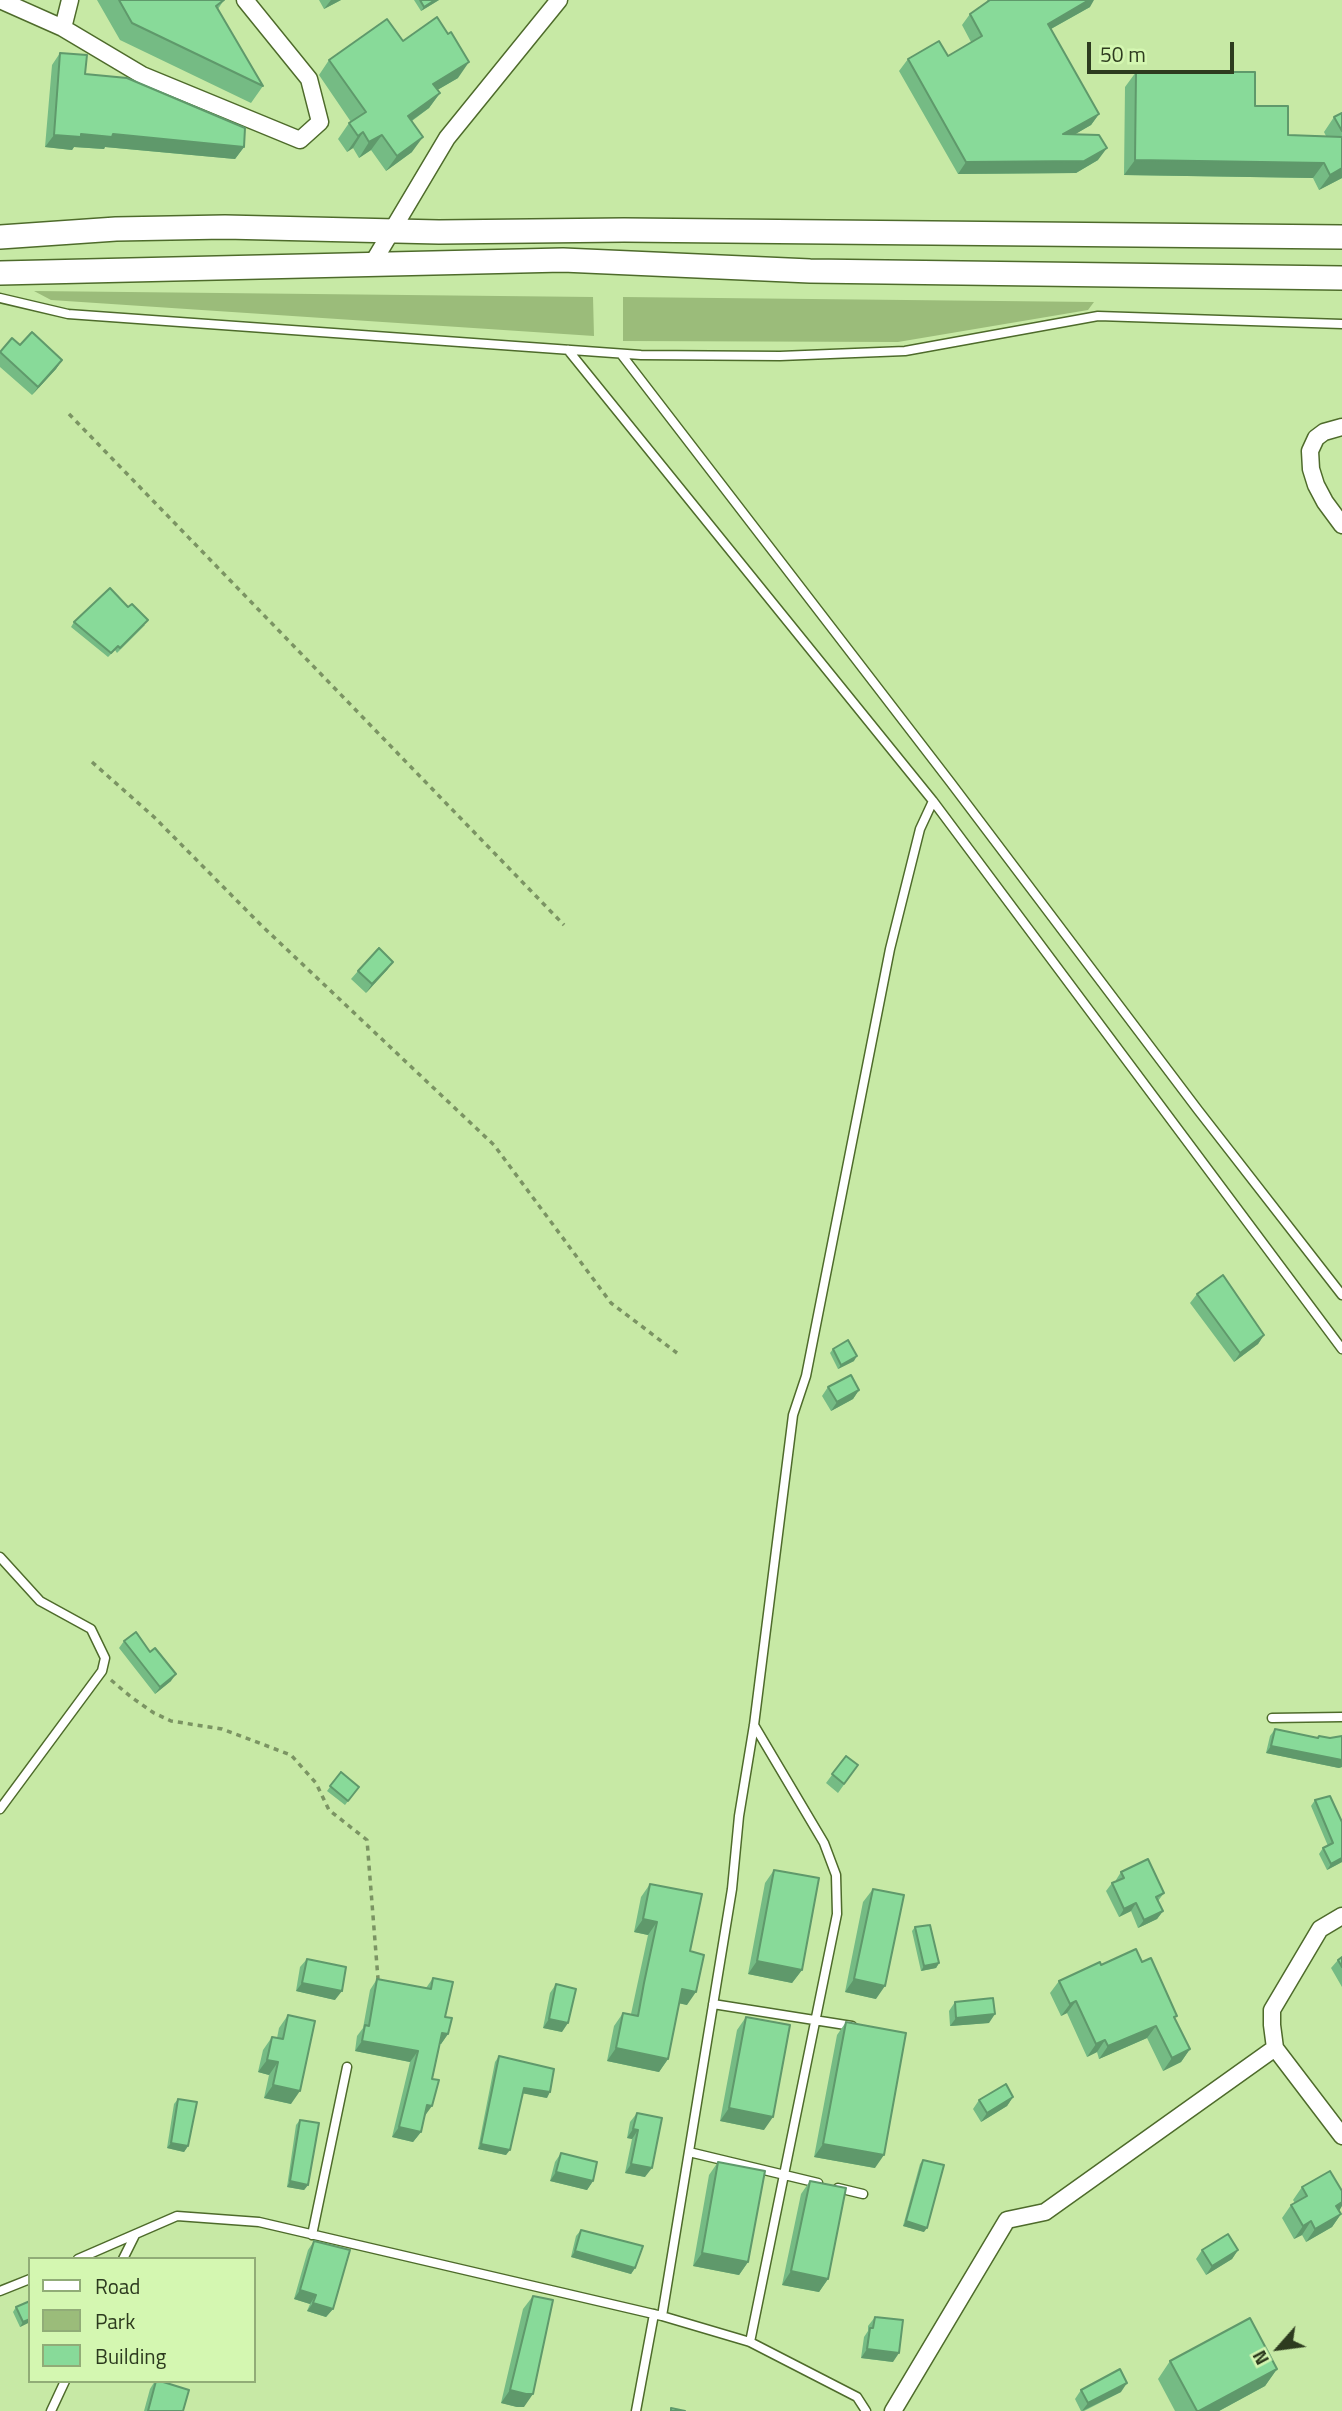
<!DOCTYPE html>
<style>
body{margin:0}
#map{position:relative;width:1342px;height:2411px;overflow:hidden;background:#c7e9a5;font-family:"Titillium Web",sans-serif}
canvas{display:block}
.legend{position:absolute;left:28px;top:2257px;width:228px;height:126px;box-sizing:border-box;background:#d4f7b1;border:2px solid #91ac77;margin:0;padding:9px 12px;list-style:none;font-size:21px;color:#2d3b1f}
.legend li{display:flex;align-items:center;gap:14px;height:35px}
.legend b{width:35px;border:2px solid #91ac77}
.north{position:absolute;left:1244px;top:2313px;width:70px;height:70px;-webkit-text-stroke:5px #d4f7b1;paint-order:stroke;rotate:242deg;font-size:19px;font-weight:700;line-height:28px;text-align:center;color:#2d3b1f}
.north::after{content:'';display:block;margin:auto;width:24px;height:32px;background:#2d3b1f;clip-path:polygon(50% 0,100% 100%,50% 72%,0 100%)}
.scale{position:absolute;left:1087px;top:42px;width:147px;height:32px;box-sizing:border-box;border:4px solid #2d3b1f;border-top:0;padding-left:9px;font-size:21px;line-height:24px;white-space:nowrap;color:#2d3b1f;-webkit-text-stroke:5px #d4f7b1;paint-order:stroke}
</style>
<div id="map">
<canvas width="1342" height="2411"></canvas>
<ul class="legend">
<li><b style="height:9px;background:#fff"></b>Road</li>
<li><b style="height:19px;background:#9bbc7a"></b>Park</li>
<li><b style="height:19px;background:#88da99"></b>Building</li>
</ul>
<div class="north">N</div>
<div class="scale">50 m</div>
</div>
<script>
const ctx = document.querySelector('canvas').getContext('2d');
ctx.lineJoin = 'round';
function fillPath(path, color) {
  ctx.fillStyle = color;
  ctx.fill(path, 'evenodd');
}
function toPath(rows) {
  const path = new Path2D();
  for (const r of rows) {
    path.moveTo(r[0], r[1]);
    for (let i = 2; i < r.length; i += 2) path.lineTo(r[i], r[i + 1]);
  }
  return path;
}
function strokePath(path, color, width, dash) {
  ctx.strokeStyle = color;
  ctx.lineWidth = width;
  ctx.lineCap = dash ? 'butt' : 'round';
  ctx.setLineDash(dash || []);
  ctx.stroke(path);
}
fillPath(toPath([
 [34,291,593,297,594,336,51,300],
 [623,297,1094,302,1088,310,898,342,623,341]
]), '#9bbc7a');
const service = toPath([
 [0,298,68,314,641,355,780,356,905,351,1098,316,1342,324],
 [568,350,933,801,1342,1349],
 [621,354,951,783,1198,1110,1342,1295],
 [0,1557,40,1601,91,1629,105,1658,102,1671,0,1809],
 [1272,1718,1342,1717],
 [713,2004,852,2026],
 [689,2152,818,2183],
 [838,2188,863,2194],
 [312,2235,347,2067],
 [78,2259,177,2216,259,2222,662,2316,750,2342,857,2397,866,2411],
 [123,2259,135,2235],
 [0,2291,30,2279],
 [662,2316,732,1889,739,1816,754,1725,793,1415,806,1376,890,949,920,829,933,801],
 [750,2342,837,1914,836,1875,824,1843,754,1725],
 [51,2411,65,2381],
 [636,2411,654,2314]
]);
const minor = toPath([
 [0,0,63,28,142,75,300,140,320,122,309,79,245,0],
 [63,28,70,0],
 [372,264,447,138,559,0],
 [1342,427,1324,432,1316,438,1310,451,1311,469,1316,485,1325,502,1342,525],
 [1342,1916,1320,1929,1272,2010,1272,2025,1275,2048,1342,2136],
 [893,2411,1007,2220,1045,2212,1275,2048]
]);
const secondary = toPath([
 [0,237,116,229,225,227,439,232,624,230,1342,237],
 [0,273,563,260,810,271,1342,278]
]);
strokePath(service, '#4e6b2b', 11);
strokePath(minor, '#4e6b2b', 19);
strokePath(secondary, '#4e6b2b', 26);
strokePath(toPath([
 [69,414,564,925],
 [92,762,154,817,261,925,494,1145,611,1303,677,1353],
 [111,1680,131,1697,154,1713,171,1721,222,1729,291,1755,316,1783,329,1810,367,1840,378,1979]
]), '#7b9463', 3.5, [5, 5]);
strokePath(service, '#fff', 8);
strokePath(minor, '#fff', 16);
strokePath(secondary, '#fff', 23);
fillPath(toPath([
 [97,0,224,0,218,9,263,86,251,103,120,40],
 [319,0,341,0,324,9],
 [414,0,439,0,421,11],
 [987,0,1089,0,1090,7,1051,29,1099,114,1091,125,1075,134,1098,160,1076,173,958,174,899,71,908,59,948,56,971,42,962,25,970,14,988,2],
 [403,41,458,78,437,90,440,93,429,108,412,121,412,152,386,171,371,150,359,158,353,148,347,152,338,139,349,123,351,122,319,75,329,60],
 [60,53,85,74,244,147,235,159,105,147,104,149,74,147,72,150,45,147,52,65],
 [1136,72,1255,106,1288,135,1326,136,1324,132,1334,117,1342,113,1342,178,1319,190,1313,178,1124,175,1125,87],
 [20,345,62,360,56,369,32,395,0,367,0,352],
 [74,622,145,625,117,653,115,650,108,657,71,627],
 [393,962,387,970,366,993,351,979,358,971],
 [1197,1294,1264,1335,1258,1344,1234,1362,1190,1303],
 [833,1349,854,1361,838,1369,830,1353],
 [828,1387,859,1390,853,1399,831,1411,822,1396],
 [124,1641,171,1681,155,1694,119,1648],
 [1275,1729,1317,1738,1319,1736,1330,1738,1342,1736,1342,1767,1339,1768,1266,1753,1270,1736],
 [846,1756,858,1765,838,1793,826,1783],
 [341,1772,359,1787,345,1805,327,1791],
 [1315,1800,1342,1822,1342,1862,1327,1870,1319,1854,1323,1848,1328,1846,1311,1806],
 [774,1870,802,1970,792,1983,748,1974,765,1883],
 [1121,1872,1164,1893,1158,1901,1163,1911,1157,1919,1138,1928,1131,1911,1119,1917,1106,1891,1112,1883,1116,1881,1116,1880],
 [650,1884,690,1951,687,2005,679,2003,668,2059,659,2072,607,2061,614,2026,623,2013,631,2014,648,1935,634,1932,641,1897],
 [873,1889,876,1999,845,1992,863,1902],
 [915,1927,939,1963,936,1968,921,1971,912,1931],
 [1342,1957,1342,1987,1331,1968,1338,1960],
 [307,1959,335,2000,296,1991,300,1967],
 [1142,1962,1175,2019,1190,2049,1181,2062,1163,2071,1147,2038,1099,2059,1097,2052,1087,2057,1067,2013,1061,2016,1050,1993,1059,1981,1101,1965],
 [433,1978,445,2017,448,2034,441,2044,440,2044,421,2132,413,2142,392,2137,410,2062,355,2051,357,2036,363,2028,370,1990,377,1979,426,1988],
 [556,1984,562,2032,543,2028,550,1993],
 [955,2002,989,2023,950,2026,949,2011],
 [288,2015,291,2104,264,2098,269,2075,258,2072,263,2050,272,2037,277,2038,279,2028],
 [746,2017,764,2130,720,2121,737,2030],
 [846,2022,875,2168,814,2157,837,2035],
 [499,2056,547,2098,523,2093,506,2155,478,2149,495,2062],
 [1013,2097,1007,2106,981,2122,973,2109,979,2100],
 [178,2099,188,2146,184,2152,167,2148,174,2104],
 [637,2113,645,2177,625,2173,632,2139,627,2138,630,2122],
 [300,2120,308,2185,304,2190,287,2187,296,2125],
 [561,2153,593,2181,587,2190,550,2181,555,2162],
 [923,2160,924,2232,903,2226,920,2164],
 [718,2162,748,2262,739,2275,693,2266,709,2175],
 [810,2181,828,2279,819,2292,782,2285,801,2194],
 [1302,2187,1339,2211,1341,2214,1332,2227,1306,2242,1302,2235,1294,2239,1282,2218,1291,2205,1295,2203,1293,2200],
 [581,2230,635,2268,631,2274,571,2257,576,2236],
 [314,2241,333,2309,326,2317,307,2311,310,2304,294,2299,308,2250],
 [1202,2250,1238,2250,1232,2259,1206,2275,1196,2259],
 [533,2296,524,2407,517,2407,501,2403,523,2309],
 [16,2307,30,2322,20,2327,13,2312],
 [875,2317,893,2362,861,2358,864,2337,868,2331,868,2326],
 [1170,2361,1277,2369,1265,2386,1219,2411,1175,2411,1158,2379],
 [155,2381,183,2411,144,2411,150,2389],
 [1081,2390,1121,2392,1084,2411,1081,2411,1075,2399]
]), '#75bb84');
fillPath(toPath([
 [331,0,341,0,324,9],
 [435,0,439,0,421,11,424,7],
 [1089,0,1094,0,1090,7,1040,35,1048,24],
 [469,62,458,78,422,99,433,84],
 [440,93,429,108,397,131,408,116],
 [1099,114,1091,125,1055,146,1063,134],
 [363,132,353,148,347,152,358,136],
 [81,134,113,134,244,147,235,159,105,147,104,149,74,147,72,150,45,147,54,135],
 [382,135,371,150,359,158,369,142],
 [423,137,412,152,386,171,397,156],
 [1107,148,1098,160,1076,173,958,174,966,162],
 [1135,160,1324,163,1313,178,1124,175],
 [1342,168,1342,178,1319,190,1330,175],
 [62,360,56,369,32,395,38,387],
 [393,962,387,970,366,993,372,984],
 [1264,1335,1258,1344,1234,1362,1240,1353],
 [857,1356,854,1361,838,1369,841,1365],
 [859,1390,853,1399,831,1411,837,1402],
 [176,1674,171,1681,155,1694,160,1687],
 [1271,1746,1342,1760,1342,1767,1339,1768,1266,1753],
 [1342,1858,1342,1862,1327,1870,1331,1864],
 [1136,1903,1131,1911,1119,1917,1124,1909],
 [1163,1911,1157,1919,1138,1928,1144,1920],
 [643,1919,657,1922,648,1935,634,1932],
 [757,1961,802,1970,792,1983,748,1974],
 [939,1963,936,1968,921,1971,924,1966],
 [854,1979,885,1986,876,1999,845,1992],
 [302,1983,342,1991,335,2000,296,1991],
 [682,1989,696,1992,687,2005,673,2002],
 [1076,2001,1067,2013,1061,2016,1070,2004],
 [995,2014,989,2023,950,2026,956,2018],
 [549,2019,568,2023,562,2032,543,2028],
 [1156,2026,1147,2038,1099,2059,1108,2046],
 [442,2033,448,2034,441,2044,435,2043],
 [1105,2040,1097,2052,1087,2057,1096,2044],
 [362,2041,418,2051,410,2062,355,2051],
 [616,2048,668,2059,659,2072,607,2061],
 [1190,2049,1181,2062,1163,2071,1172,2058],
 [267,2060,278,2062,269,2075,258,2072],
 [273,2085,300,2091,291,2104,264,2098],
 [524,2088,550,2092,547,2098,521,2093],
 [1013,2097,1007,2106,981,2122,987,2113],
 [427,2105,432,2106,424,2117],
 [729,2108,773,2117,764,2130,720,2121],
 [399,2127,421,2132,413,2142,392,2137],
 [633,2129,638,2130,632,2139,627,2138],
 [171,2143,188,2146,184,2152,167,2148],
 [481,2144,510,2150,506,2155,478,2149],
 [823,2144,884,2155,875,2168,814,2157],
 [631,2164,652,2168,645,2177,625,2173],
 [556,2172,593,2181,587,2190,550,2181],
 [290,2181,308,2185,304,2190,287,2187],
 [1342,2202,1342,2206,1338,2213,1336,2206],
 [1341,2214,1332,2227,1306,2242,1315,2229],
 [906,2221,927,2228,924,2232,903,2226],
 [1311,2221,1302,2235,1294,2239,1303,2226],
 [1238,2250,1232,2259,1206,2275,1212,2266],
 [575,2251,635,2268,631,2274,571,2257],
 [702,2253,748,2262,739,2275,693,2266],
 [791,2271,828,2279,819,2292,782,2285],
 [300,2290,316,2295,310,2304,294,2299],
 [313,2303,333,2309,326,2317,307,2311],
 [30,2319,30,2322,20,2327,23,2322],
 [867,2349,899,2353,893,2362,861,2358],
 [1277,2369,1265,2386,1219,2411,1199,2411],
 [1127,2383,1121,2392,1082,2411,1088,2403],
 [510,2390,533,2394,524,2407,517,2407,501,2403]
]), '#5f996b');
const building = toPath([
 [119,0,224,0,216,6,263,86,132,23,119,0],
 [420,0,435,0,424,7,420,0],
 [990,0,1089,0,1048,24,1099,114,1063,134,1099,135,1107,148,1084,161,966,162,908,59,939,41,948,56,982,36,970,14,990,0],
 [437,17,448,34,451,32,469,62,433,84,440,93,408,116,423,137,397,156,382,135,369,142,363,132,358,136,349,123,366,112,329,60,387,19,403,41,437,17],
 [60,53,87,55,85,74,127,78,245,128,244,147,113,134,112,137,81,134,81,137,54,135,60,53],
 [1136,72,1255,72,1255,106,1288,106,1288,135,1342,137,1342,168,1330,175,1324,163,1135,160,1136,72],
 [1342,113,1342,131,1334,117,1342,113],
 [32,332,62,360,38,387,0,352,12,338,20,345,32,332],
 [110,588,128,607,132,604,148,620,120,648,118,646,111,653,74,622,110,588],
 [379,948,393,962,372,984,358,971,379,948],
 [1223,1275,1264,1335,1240,1353,1197,1294,1223,1275],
 [848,1340,857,1356,841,1365,833,1349,848,1340],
 [851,1375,859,1390,837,1402,828,1387,851,1375],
 [136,1632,150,1652,155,1648,176,1674,160,1687,124,1641,136,1632],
 [1275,1729,1318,1738,1319,1736,1330,1738,1342,1736,1342,1760,1271,1746,1275,1729],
 [846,1756,858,1765,844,1784,832,1774,846,1756],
 [341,1772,359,1787,348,1801,330,1786,341,1772],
 [1330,1796,1342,1822,1342,1858,1331,1864,1323,1848,1333,1843,1315,1800,1330,1796],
 [1148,1859,1164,1893,1156,1897,1163,1911,1144,1920,1136,1903,1124,1909,1112,1883,1124,1878,1121,1872,1148,1859],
 [774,1870,819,1878,802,1970,757,1961,774,1870],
 [650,1884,702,1894,690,1951,704,1955,696,1992,682,1989,668,2059,616,2048,623,2013,638,2016,644,1983,657,1922,643,1919,650,1884],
 [873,1889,904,1895,885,1986,854,1979,873,1889],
 [930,1925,939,1963,924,1966,915,1927,930,1925],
 [1136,1949,1142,1962,1151,1958,1177,2016,1174,2017,1190,2049,1172,2058,1156,2026,1108,2046,1105,2040,1096,2044,1076,2001,1070,2004,1059,1981,1100,1962,1101,1965,1136,1949],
 [1342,1957,1342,1967,1338,1960,1342,1957],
 [307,1959,346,1967,342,1991,302,1983,307,1959],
 [433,1978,453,1982,445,2017,452,2018,448,2034,442,2033,432,2079,439,2080,432,2106,427,2105,421,2132,399,2127,418,2051,362,2041,365,2025,369,2026,377,1979,431,1989,433,1978],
 [556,1984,576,1989,568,2023,549,2019,556,1984],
 [993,1998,995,2014,956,2018,955,2002,993,1998],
 [288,2015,315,2021,300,2091,273,2085,278,2062,267,2060,272,2037,283,2039,288,2015],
 [746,2017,790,2025,773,2117,729,2108,746,2017],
 [846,2022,906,2033,884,2155,823,2144,846,2022],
 [499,2056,554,2069,550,2092,524,2088,510,2150,481,2144,499,2056],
 [1006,2084,1013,2097,987,2113,979,2100,1006,2084],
 [178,2099,197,2102,188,2146,171,2143,178,2099],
 [637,2113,662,2118,652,2168,631,2164,638,2130,633,2129,637,2113],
 [300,2120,319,2123,308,2185,290,2181,300,2120],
 [561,2153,597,2162,593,2181,556,2172,561,2153],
 [923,2160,944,2165,927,2228,906,2221,923,2160],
 [718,2162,765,2171,748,2262,702,2253,718,2162],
 [1330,2171,1342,2191,1342,2202,1336,2206,1341,2214,1315,2229,1311,2221,1303,2226,1291,2205,1307,2196,1302,2187,1330,2171],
 [810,2181,846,2188,828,2279,791,2271,810,2181],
 [581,2230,643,2246,635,2268,575,2251,581,2230],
 [1228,2234,1238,2250,1212,2266,1202,2250,1228,2234],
 [314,2241,350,2250,333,2309,313,2303,316,2295,300,2290,314,2241],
 [533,2296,553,2300,533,2394,526,2394,510,2390,533,2296],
 [30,2301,30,2319,23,2322,16,2307,30,2301],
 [875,2317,903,2320,899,2353,867,2349,870,2328,873,2328,875,2317],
 [1250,2318,1277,2369,1199,2411,1197,2411,1170,2361,1250,2318],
 [1120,2369,1127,2383,1088,2403,1081,2390,1120,2369],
 [156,2381,160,2381,189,2390,183,2411,148,2411,156,2381],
 [671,2408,685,2411,671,2411,671,2408]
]);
fillPath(building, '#88da99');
strokePath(building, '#5f996b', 2);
</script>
